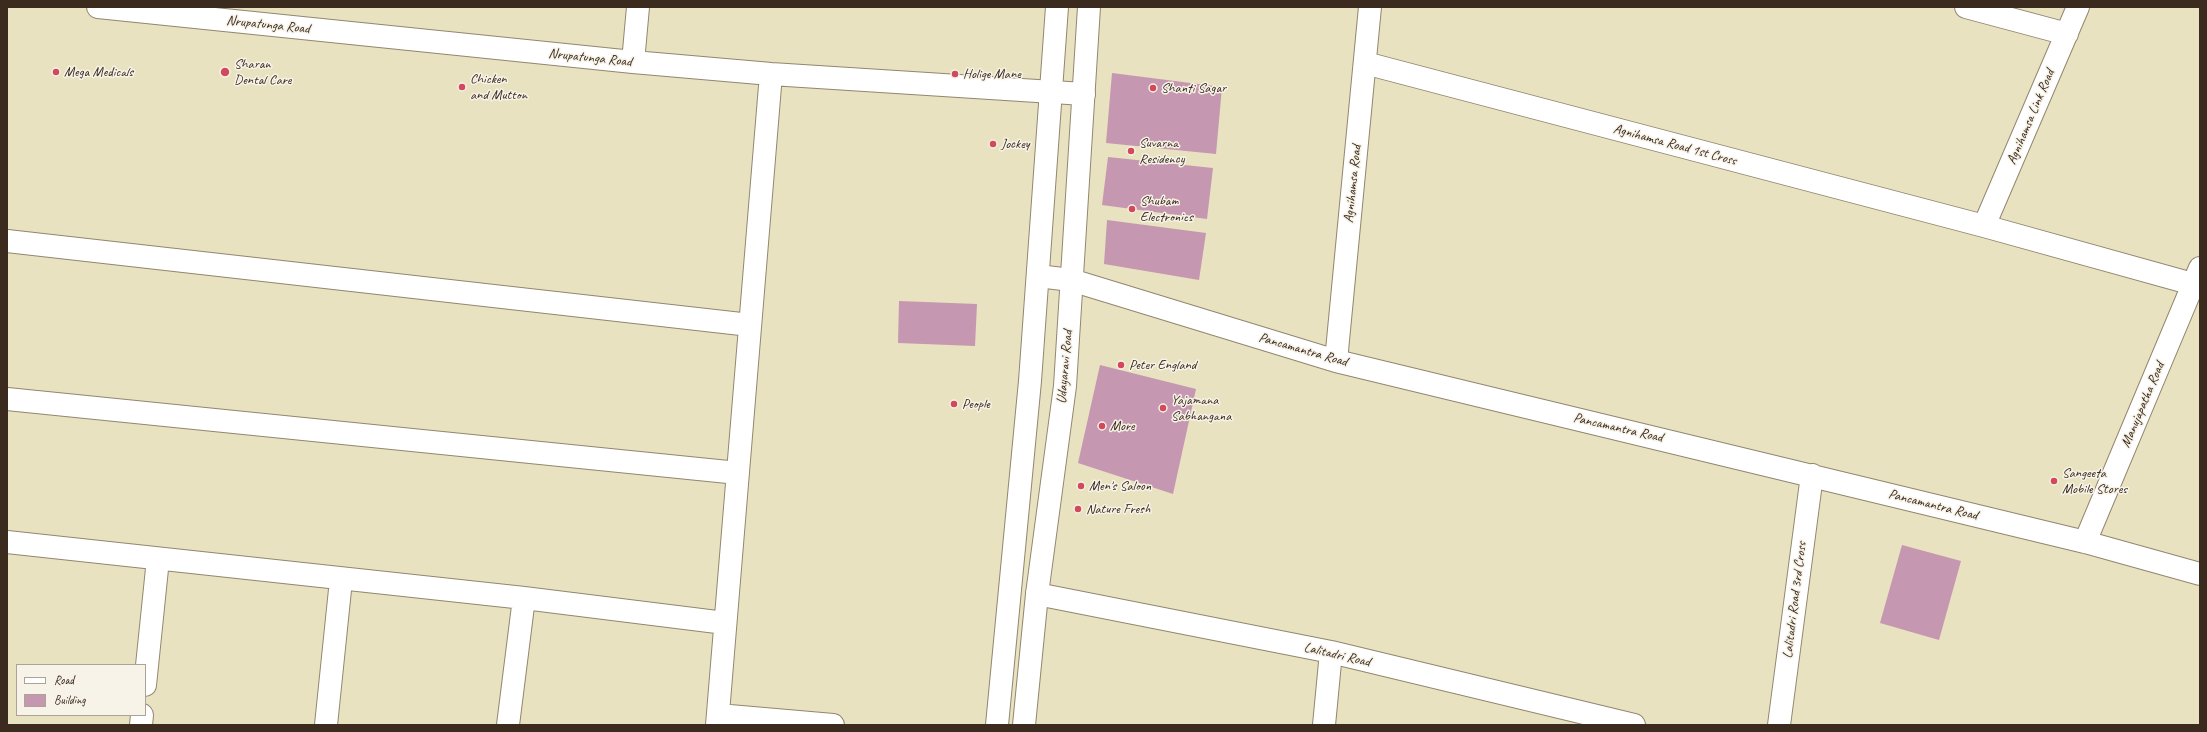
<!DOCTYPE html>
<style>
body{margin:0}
#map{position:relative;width:2207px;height:732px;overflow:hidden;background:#e8e2c0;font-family:Caveat,sans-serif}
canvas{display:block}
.frame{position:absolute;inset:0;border:8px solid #3b2a1e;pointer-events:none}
.legend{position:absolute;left:16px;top:664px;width:130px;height:52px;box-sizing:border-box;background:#f7f3e8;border:1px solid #aca397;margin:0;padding:5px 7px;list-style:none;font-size:12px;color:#3b2a1e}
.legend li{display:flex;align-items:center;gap:8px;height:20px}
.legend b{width:20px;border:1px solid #aca397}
</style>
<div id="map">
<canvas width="2207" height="732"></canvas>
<div class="frame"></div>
<ul class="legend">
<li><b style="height:5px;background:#fff"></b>Road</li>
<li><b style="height:11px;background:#c697b0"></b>Building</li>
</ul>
</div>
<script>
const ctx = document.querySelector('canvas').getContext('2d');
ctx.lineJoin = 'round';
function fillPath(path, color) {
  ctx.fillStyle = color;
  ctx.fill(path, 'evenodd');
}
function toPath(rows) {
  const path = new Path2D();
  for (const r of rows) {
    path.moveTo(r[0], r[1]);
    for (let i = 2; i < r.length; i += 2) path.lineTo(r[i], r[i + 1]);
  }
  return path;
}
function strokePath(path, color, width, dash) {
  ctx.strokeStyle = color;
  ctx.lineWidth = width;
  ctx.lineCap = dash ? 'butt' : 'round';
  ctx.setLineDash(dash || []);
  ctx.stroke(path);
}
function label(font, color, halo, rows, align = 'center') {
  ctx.font = font + ' Caveat,sans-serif';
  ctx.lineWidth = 3;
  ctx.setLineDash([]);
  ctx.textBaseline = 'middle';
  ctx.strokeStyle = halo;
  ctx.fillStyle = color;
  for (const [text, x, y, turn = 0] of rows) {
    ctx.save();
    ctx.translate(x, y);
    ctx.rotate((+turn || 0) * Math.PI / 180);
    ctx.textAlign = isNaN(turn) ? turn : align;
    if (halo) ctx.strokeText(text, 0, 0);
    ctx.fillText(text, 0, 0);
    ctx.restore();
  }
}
fillPath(toPath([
 [1112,73,1222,87,1216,154,1106,143],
 [1108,157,1213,168,1207,219,1102,205],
 [1107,220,1206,233,1199,280,1104,264],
 [899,301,977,304,975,346,898,343],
 [1100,365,1196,389,1173,494,1078,463],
 [1902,545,1961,561,1939,640,1880,623]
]), '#c697b0');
const street = toPath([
 [98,7,633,62,771,74,1084,94],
 [1966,7,2067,34],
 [633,62,638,7],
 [1365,63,1984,226,2200,286],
 [1984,226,2078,7],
 [7,241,750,325],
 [1038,276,1071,280,1336,361,2085,542,2200,574],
 [1336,361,1370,7],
 [7,399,738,473],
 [7,542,524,598,725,623],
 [2085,542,2200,268],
 [1037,594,1331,652,1634,725],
 [145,685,158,559],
 [718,715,833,725],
 [141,725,142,715],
 [326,725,341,580],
 [508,725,524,598],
 [717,725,771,74],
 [1324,725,1331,652],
 [1779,725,1812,475]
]);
const secondary = toPath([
 [997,725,1030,381,1057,7],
 [1024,725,1037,594,1065,386,1089,7]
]);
strokePath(street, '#92866f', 24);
strokePath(secondary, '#92866f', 24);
strokePath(street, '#fff', 22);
strokePath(secondary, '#fff', 22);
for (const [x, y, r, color] of [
 [56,72,4,"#d1495b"],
 [225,72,5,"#d1495b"],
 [955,74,4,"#d1495b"],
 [462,87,4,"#d1495b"],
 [1153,88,4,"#d1495b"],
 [993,144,4,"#d1495b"],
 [1131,151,4,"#d1495b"],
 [1132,209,4,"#d1495b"],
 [1121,365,4,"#d1495b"],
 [954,404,4,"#d1495b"],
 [1163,408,4,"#d1495b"],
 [1102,426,4,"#d1495b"],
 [2054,481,4,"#d1495b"],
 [1081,486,4,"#d1495b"],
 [1078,509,4,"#d1495b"]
]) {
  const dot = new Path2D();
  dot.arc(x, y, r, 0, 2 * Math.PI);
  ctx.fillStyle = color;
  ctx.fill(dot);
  strokePath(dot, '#f7f3e8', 1.5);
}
label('14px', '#3b2a1e', '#f7f3e8', [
 ["Nrupatunga Road",268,25,6],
 ["Nrupatunga Road",590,58,6],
 ["Agnihamsa Link Road",2031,117,-67],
 ["Agnihamsa Road 1st Cross",1675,145,15],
 ["Agnihamsa Road",1353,184,-84],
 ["Pancamantra Road",1303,350,16],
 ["Udayaravi Road",1065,367,-85],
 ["Manujapatha Road",2143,405,-67],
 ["Pancamantra Road",1618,428,13],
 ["Pancamantra Road",1933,505,14],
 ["Lalitadri Road 3rd Cross",1795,600,-83],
 ["Lalitadri Road",1337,655,13]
]);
label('14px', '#3b2a1e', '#f7f3e8', [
 ["Sharan",234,64],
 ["Dental Care",234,80],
 ["Mega Medicals",64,72],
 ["Holige Mane",963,74],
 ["Chicken",470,79],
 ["and Mutton",470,95],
 ["Shanti Sagar",1161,88],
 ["Suvarna",1139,143],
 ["Residency",1139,159],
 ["Jockey",1001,144],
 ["Shubam",1140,201],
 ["Electronics",1140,217],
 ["Peter England",1129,365],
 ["Yajamana",1171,400],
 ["Sabhangana",1171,416],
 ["People",962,404],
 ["More",1110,426],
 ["Sangeeta",2062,473],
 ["Mobile Stores",2062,489],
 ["Men's Saloon",1089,486],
 ["Nature Fresh",1086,509]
], 'left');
</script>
